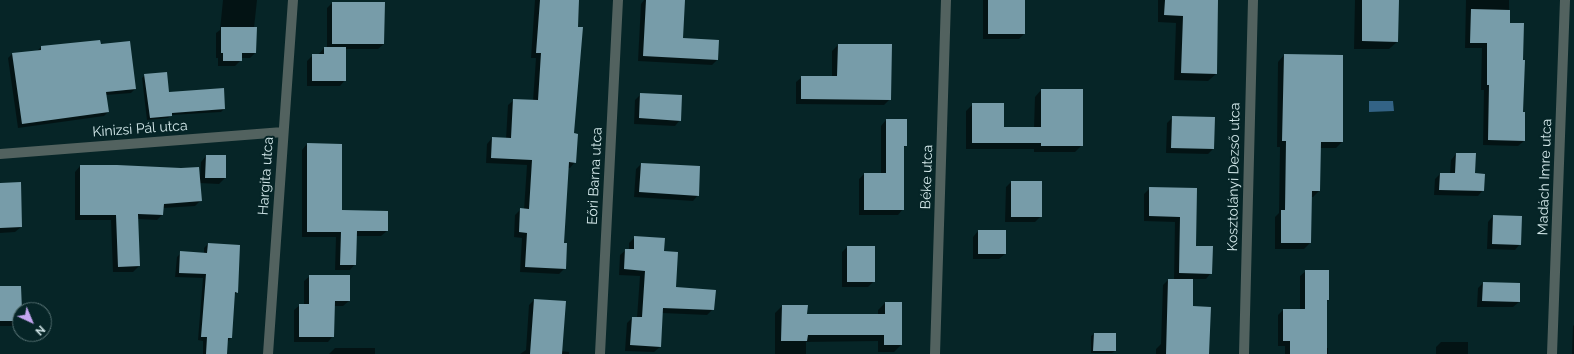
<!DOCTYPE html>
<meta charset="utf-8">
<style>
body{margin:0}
#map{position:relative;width:1574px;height:354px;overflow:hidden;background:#062527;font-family:Raleway,sans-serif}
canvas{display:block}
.north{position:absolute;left:12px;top:302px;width:40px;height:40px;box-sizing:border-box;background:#062527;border:1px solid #587375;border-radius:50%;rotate:136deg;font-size:11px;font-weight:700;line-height:16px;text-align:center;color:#d3e8ea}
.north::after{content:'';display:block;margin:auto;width:14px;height:18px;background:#c4a7f1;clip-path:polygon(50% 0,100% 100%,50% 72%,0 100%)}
</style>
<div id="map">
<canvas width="1574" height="354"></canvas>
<div class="north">N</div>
</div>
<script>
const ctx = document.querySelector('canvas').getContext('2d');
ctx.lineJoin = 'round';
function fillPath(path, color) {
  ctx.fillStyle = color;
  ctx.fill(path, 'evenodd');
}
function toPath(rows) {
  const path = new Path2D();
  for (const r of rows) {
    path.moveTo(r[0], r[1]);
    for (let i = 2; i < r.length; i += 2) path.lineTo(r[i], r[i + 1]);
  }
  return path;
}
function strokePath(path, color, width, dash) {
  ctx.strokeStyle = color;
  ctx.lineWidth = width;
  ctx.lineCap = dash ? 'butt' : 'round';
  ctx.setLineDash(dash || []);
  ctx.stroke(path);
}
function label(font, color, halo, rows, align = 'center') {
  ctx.font = font + ' Raleway,sans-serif';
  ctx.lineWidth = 4;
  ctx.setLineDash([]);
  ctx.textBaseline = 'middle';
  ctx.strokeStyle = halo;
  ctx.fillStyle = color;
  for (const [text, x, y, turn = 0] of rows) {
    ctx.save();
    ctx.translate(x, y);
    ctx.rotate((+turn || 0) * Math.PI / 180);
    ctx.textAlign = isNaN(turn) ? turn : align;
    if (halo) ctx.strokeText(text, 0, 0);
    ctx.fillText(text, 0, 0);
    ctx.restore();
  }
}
fillPath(toPath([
 [1369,101,1393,101,1394,111,1369,112]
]), '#336385');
fillPath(toPath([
 [223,0,257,0,254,28,255,53,250,58,241,58,241,60,235,66,218,66,218,58,216,58,216,33,220,30],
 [535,0,579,0,573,134,575,162,570,168,567,168,563,244,565,268,559,274,520,272,522,238,514,237,515,215,521,209,524,210,527,165,486,163,487,144,492,138,506,139,508,105,514,100,533,101,536,58,531,58],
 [644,0,684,0,682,39,717,60,712,65,638,61,641,4],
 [983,0,1024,0,1024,34,1019,39,983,39],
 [1158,0,1218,0,1216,74,1208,81,1174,80,1176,23,1158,22],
 [1355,0,1398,0,1397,42,1389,49,1354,49],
 [1466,0,1509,0,1509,24,1522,113,1524,141,1518,146,1483,145,1484,90,1481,90,1482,48,1465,48],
 [332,3,384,44,378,49,345,49,345,80,340,86,307,86,307,61,313,55,318,55,324,48,327,48,327,8],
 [100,45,135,89,131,93,106,95,108,112,104,116,18,128,8,58,12,54,37,51,41,47],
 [838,45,891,45,890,99,884,105,796,104,796,82,802,77,832,77,832,51],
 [1284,55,1342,142,1336,148,1320,148,1319,191,1313,197,1311,197,1310,243,1304,249,1275,249,1275,217,1279,213,1280,147,1277,147,1278,62],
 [145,75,168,93,224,109,221,112,171,115,168,118,147,120,142,78],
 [1041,90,1082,145,1075,152,1034,152,1034,149,966,149,966,111,973,104,1003,128,1034,128,1035,97],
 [641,94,680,120,675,126,634,124,635,100],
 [1173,117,1213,149,1208,154,1166,153,1167,123],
 [886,120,906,145,903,148,903,209,898,215,859,215,859,179,864,174,881,174,881,126],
 [307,144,341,211,387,231,381,236,356,236,355,264,350,270,335,270,336,237,302,237,302,150],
 [1456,154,1474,174,1483,190,1478,196,1434,195,1435,179,1440,174,1450,174,1451,160],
 [206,156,225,156,225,178,219,184,199,183,201,200,195,206,163,208,162,215,157,220,137,219,139,266,133,272,113,272,111,220,75,220,75,172,80,166,200,177,201,162],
 [641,164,698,195,693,201,634,197,636,169],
 [1011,182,1041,216,1035,222,1005,222,1006,187],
 [0,184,21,227,15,232,0,233],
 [1150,188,1196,189,1195,247,1211,273,1206,279,1192,279,1192,307,1209,354,1156,354,1156,349,1161,344,1163,285,1168,280,1174,280,1175,222,1144,221,1144,194],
 [1493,216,1520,244,1515,250,1487,249,1488,222],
 [978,231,1005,254,999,259,973,259,973,237],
 [635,237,663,252,675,288,713,309,707,315,662,313,660,347,654,352,625,351,627,323,632,318,637,318,640,276,619,275,620,255,626,250,629,250,629,243],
 [208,244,237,292,234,295,231,338,227,342,226,354,203,354,203,341,198,340,203,278,175,277,177,257,181,253,204,254,204,248],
 [847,247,874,281,868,287,842,287,842,252],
 [1306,271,1328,300,1326,302,1326,348,1328,348,1328,354,1285,354,1285,346,1278,346,1278,315,1283,310,1300,310,1300,276],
 [310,276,349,301,343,306,334,306,333,336,328,342,294,342,294,310,300,305,304,305,304,281],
 [1483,283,1519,302,1513,307,1477,307,1478,288],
 [0,287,21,310,20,322,16,326,0,326],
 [534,300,561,351,569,352,569,354,520,354,526,350,529,305],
 [885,303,901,345,894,352,878,352,878,341,806,342,806,354,775,354,775,313,782,306,806,315,878,315,878,310],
 [1574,325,1574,354,1572,354,1573,326],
 [1094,334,1115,351,1112,353,1091,353,1091,336],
 [1441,342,1468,342,1468,354,1436,354,1436,347],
 [335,348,375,348,375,354,329,354]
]), '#0007');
fillPath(toPath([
 [540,0,579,0,578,27,583,27,574,133,578,134,576,163,569,162,564,243,567,243,566,269,525,267,527,233,519,232,520,208,529,209,532,160,491,158,492,137,511,138,513,99,538,100,541,53,536,53],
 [646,0,685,0,683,38,719,40,718,60,643,56],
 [988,0,1025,0,1025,34,988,34],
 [1165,0,1218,0,1217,74,1181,73,1183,16,1164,15],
 [1362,0,1399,0,1398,42,1362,41],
 [332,2,385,2,384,44,332,44],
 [1471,9,1510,10,1510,23,1524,23,1523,60,1525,60,1523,112,1525,112,1525,141,1488,140,1489,85,1487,85,1487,43,1470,43],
 [221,27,257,27,256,53,242,53,242,61,223,61,223,53,221,53],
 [100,40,101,44,130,41,136,89,106,92,109,112,22,124,12,53,41,50,41,46],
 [838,44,892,44,891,100,801,99,801,76,837,76],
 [324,47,346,47,346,81,312,81,312,54,324,54],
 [1284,54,1343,55,1343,142,1321,142,1320,191,1312,191,1311,243,1281,243,1281,210,1285,210,1286,141,1282,141],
 [167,72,169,92,224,88,225,109,172,113,172,116,150,118,144,74],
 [1041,89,1083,89,1083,146,1041,146,1041,143,972,143,972,103,1004,103,1004,127,1041,127],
 [640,93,682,95,681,121,639,118],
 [1172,116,1215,117,1214,149,1171,148],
 [886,119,907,119,907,146,904,146,904,210,864,210,864,173,886,173],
 [307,143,342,144,342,210,388,211,388,231,357,231,356,265,340,265,341,232,307,232],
 [1456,153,1476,153,1475,173,1485,174,1484,191,1439,190,1440,173,1455,173],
 [206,155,226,155,226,178,205,178],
 [641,163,700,166,699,196,639,192],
 [80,165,117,165,181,168,199,167,202,201,164,204,163,215,138,214,140,266,118,267,116,215,80,215],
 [1011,181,1042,181,1042,217,1011,217],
 [21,182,22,227,0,228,0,183],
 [1149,187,1197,188,1196,246,1213,246,1212,274,1179,273,1180,217,1149,216],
 [1493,215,1522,216,1521,245,1492,244],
 [978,230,1006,230,1006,254,978,254],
 [634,236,665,238,664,251,678,252,676,287,716,290,714,310,663,308,661,347,630,345,632,317,642,317,645,271,624,269,625,249,634,249],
 [208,243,240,245,238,293,235,292,232,338,228,338,227,354,206,354,207,337,201,337,206,274,179,273,180,251,207,253],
 [847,246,875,246,875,282,847,282],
 [1305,270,1329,270,1329,300,1327,300,1327,354,1290,354,1290,341,1283,341,1283,309,1305,309],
 [309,275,350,275,350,301,335,301,334,337,299,337,299,304,309,304],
 [1168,279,1193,279,1193,306,1211,307,1209,354,1166,354],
 [1483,282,1520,283,1520,302,1482,301],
 [0,286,21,286,22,310,20,310,20,321,0,321],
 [534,299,566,301,562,354,530,354],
 [885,302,902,302,902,345,884,345,884,335,808,335,807,341,781,341,782,305,808,305,807,314,885,314],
 [1094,333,1116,333,1116,351,1093,351]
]), '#779ca9');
strokePath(toPath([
 [0,154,283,132],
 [268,354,293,0],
 [600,354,618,0],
 [935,354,946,0],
 [1244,354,1253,0],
 [1552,354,1565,0]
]), '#52625f', 10);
label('14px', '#d3e8ea', '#062527', [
 ["Kinizsi Pál utca",140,129,-4],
 ["Hargita utca",266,176,-86],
 ["Eőri Barna utca",595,176,-87],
 ["Béke utca",927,177,-88],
 ["Kosztolányi Dezső utca",1234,177,-89],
 ["Madách Imre utca",1545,177,-88]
]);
</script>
